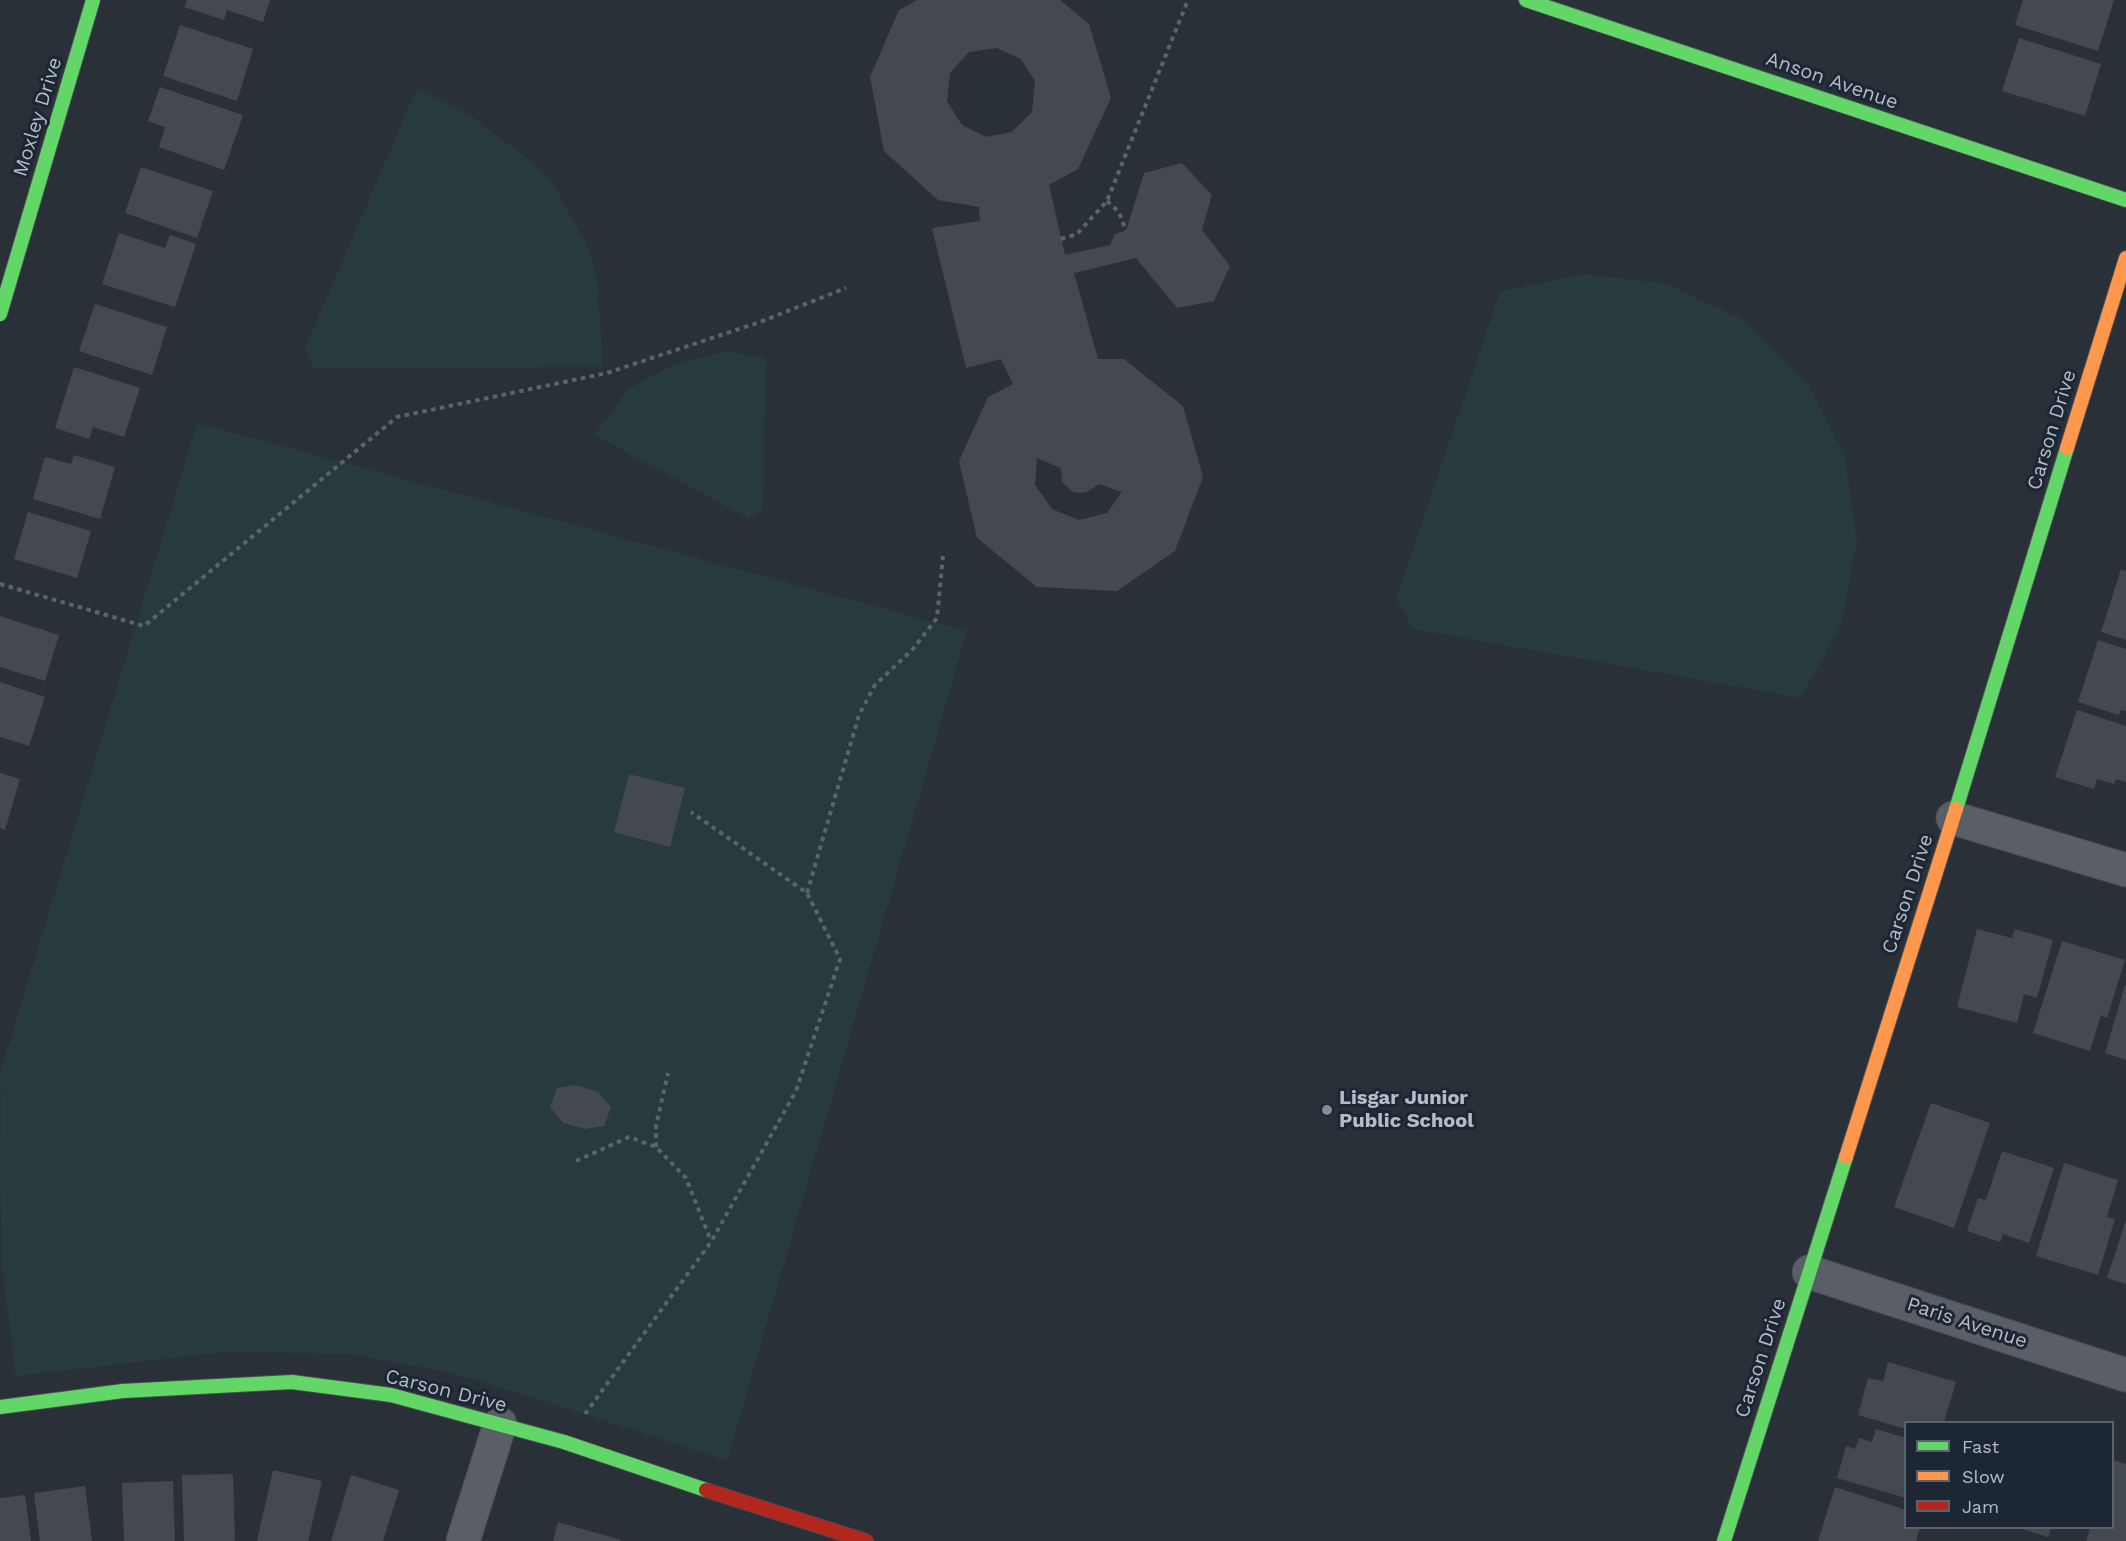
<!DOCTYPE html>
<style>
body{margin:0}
#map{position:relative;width:2126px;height:1541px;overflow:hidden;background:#2a3038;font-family:"Work Sans",sans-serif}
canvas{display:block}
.legend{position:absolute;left:1904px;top:1421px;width:210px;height:108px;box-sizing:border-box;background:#1d2633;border:2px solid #59626f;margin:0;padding:8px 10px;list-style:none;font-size:18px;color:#b4bcc9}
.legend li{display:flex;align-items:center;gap:12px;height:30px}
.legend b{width:30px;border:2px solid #59626f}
</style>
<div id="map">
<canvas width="2126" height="1541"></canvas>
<ul class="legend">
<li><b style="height:8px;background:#63d668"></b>Fast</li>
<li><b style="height:8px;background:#ff974d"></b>Slow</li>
<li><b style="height:8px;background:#b3261e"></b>Jam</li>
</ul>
</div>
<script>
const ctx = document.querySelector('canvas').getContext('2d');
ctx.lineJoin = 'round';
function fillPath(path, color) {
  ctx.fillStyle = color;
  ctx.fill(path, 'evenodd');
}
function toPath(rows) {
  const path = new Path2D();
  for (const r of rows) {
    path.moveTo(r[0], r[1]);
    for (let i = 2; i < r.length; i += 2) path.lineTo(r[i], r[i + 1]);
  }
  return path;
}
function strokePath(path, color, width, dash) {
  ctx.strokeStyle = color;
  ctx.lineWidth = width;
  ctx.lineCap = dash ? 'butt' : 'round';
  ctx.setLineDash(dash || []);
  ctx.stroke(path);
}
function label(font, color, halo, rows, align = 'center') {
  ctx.font = font + ' "Work Sans",sans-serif';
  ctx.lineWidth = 6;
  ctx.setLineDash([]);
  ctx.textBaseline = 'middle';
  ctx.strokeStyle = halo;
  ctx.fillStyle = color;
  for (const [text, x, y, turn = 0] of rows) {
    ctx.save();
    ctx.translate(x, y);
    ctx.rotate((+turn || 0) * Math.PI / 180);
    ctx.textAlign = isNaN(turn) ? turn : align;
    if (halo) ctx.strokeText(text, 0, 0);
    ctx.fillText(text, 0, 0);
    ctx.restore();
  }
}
fillPath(toPath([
 [417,88,473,117,528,159,553,184,587,245,597,279,603,367,314,368,305,348],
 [1584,274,1668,284,1745,321,1806,381,1845,456,1857,540,1842,623,1801,698,1413,629,1396,599,1500,292],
 [729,351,766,359,763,510,747,518,595,435,627,390,676,363],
 [197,423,967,631,727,1461,550,1403,451,1373,351,1354,226,1352,16,1376,1,1259,0,1074]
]), '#273a3e');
fillPath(toPath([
 [187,0,270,0,263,22,227,10,224,20,184,7],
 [917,0,1060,0,1089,24,1111,98,1078,169,1049,185,1065,255,1110,245,1115,234,1126,231,1144,173,1182,163,1212,195,1202,230,1230,266,1214,301,1177,308,1136,258,1074,273,1098,359,1124,359,1183,406,1203,477,1175,551,1117,591,1037,587,977,538,959,461,988,397,1013,384,1001,359,966,368,932,228,980,221,979,207,938,200,884,151,870,77,899,10],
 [997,48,1021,59,1035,81,1032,112,1012,132,986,137,962,125,947,101,950,73,969,52],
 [1037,458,1061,468,1062,482,1073,492,1080,493,1087,492,1099,484,1122,492,1107,513,1079,520,1052,509,1035,485],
 [2023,0,2114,0,2098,51,2015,25],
 [180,25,253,49,237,101,163,76],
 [2019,38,2101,64,2085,116,2002,91],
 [160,87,243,115,224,170,159,147,165,127,148,121],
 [141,167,213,191,197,238,125,213],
 [119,233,165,248,170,235,196,244,175,307,102,284],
 [95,304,167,327,152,375,79,351],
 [74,367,140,388,124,437,93,427,89,439,55,428],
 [74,455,115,467,100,519,33,499,45,457,71,464],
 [28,512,91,531,77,578,14,559],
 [2121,569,2126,571,2126,640,2101,632],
 [0,616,59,635,45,681,0,667],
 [2098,640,2126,649,2126,711,2121,710,2119,715,2078,702],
 [0,682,45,697,29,746,0,737],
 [2077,710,2126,726,2126,782,2116,779,2114,784,2097,779,2094,789,2055,777],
 [0,773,20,779,5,830,0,828],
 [629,774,685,788,670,847,614,832],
 [1977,929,2012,938,2015,929,2053,940,2037,998,2024,994,2017,1023,1957,1007],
 [2062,941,2125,960,2107,1018,2101,1015,2090,1051,2033,1033],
 [2125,985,2126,985,2126,1060,2105,1053],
 [576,1085,598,1092,611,1107,604,1126,585,1129,563,1123,550,1107,557,1088],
 [1931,1103,1990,1123,1954,1228,1894,1207],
 [2002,1151,2054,1168,2029,1243,2003,1234,2000,1242,1967,1231,1978,1198,1986,1200],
 [2064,1163,2118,1180,2107,1217,2115,1219,2098,1275,2036,1256],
 [2126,1220,2126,1284,2107,1278],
 [1888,1362,1956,1382,1944,1422,1906,1422,1906,1429,1858,1415,1868,1378,1883,1381],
 [1876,1429,1906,1438,1906,1498,1837,1478,1846,1446,1855,1449,1859,1438,1872,1442],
 [2112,1460,2126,1464,2126,1541,2086,1541,2090,1528,2112,1528],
 [273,1470,322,1481,308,1541,257,1541],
 [233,1474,235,1541,184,1541,182,1475],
 [351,1475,399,1490,383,1541,331,1541],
 [173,1481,175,1541,124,1541,122,1483],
 [85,1486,92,1541,40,1541,34,1493],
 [1835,1487,1906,1510,1906,1528,1920,1528,1916,1541,1818,1541],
 [25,1495,31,1541,0,1541,0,1498],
 [558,1522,621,1540,620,1541,553,1541],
 [2023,1528,2051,1528,2048,1537,2022,1529]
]), '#444950');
const street = toPath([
 [1953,818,2126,870],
 [1809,1272,2126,1375],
 [463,1541,500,1424]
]);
const fast = toPath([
 [1526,0,2126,200],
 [0,314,93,0],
 [1956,809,2067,448],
 [0,1407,123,1391,292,1382,391,1395,564,1442,706,1490],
 [1724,1541,1846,1157]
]);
const slow = toPath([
 [2067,448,2126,258],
 [1846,1157,1956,809]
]);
const jam = toPath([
 [706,1490,866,1541]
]);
strokePath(street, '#484c53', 35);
strokePath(fast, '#484c53', 16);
strokePath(slow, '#484c53', 16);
strokePath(jam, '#484c53', 16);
strokePath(toPath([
 [1107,201,1119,212,1126,231],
 [1061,239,1077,234,1107,201,1188,0],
 [0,584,144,626,397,417,607,373,760,322,846,288],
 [807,893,859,715,875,685,912,650,937,618,943,556],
 [656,1147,656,1126,668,1073],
 [576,1161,629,1137,656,1147,686,1178,711,1241],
 [585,1414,711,1242,796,1091,840,959,807,893,691,812]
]), '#5d636a', 4, [4.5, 4.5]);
strokePath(street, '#5a5e66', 33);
strokePath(fast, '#63d668', 14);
strokePath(slow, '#ff974d', 14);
strokePath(jam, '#b3261e', 14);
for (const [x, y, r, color] of [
 [1327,1110,6,"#848b96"]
]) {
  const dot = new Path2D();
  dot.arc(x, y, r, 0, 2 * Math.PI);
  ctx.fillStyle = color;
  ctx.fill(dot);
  strokePath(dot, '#1d2633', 2);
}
label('20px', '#b4bcc9', '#1d2633', [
 ["Anson Avenue",1832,81,19],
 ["Moxley Drive",38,117,-73],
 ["Carson Drive",2052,430,-73],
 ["Carson Drive",1908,894,-72],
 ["Paris Avenue",1967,1323,18],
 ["Carson Drive",1761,1358,-72],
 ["Carson Drive",446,1391,14]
]);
label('bold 20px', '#b4bcc9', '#1d2633', [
 ["Lisgar Junior",1339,1098],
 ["Public School",1339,1121]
], 'left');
</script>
